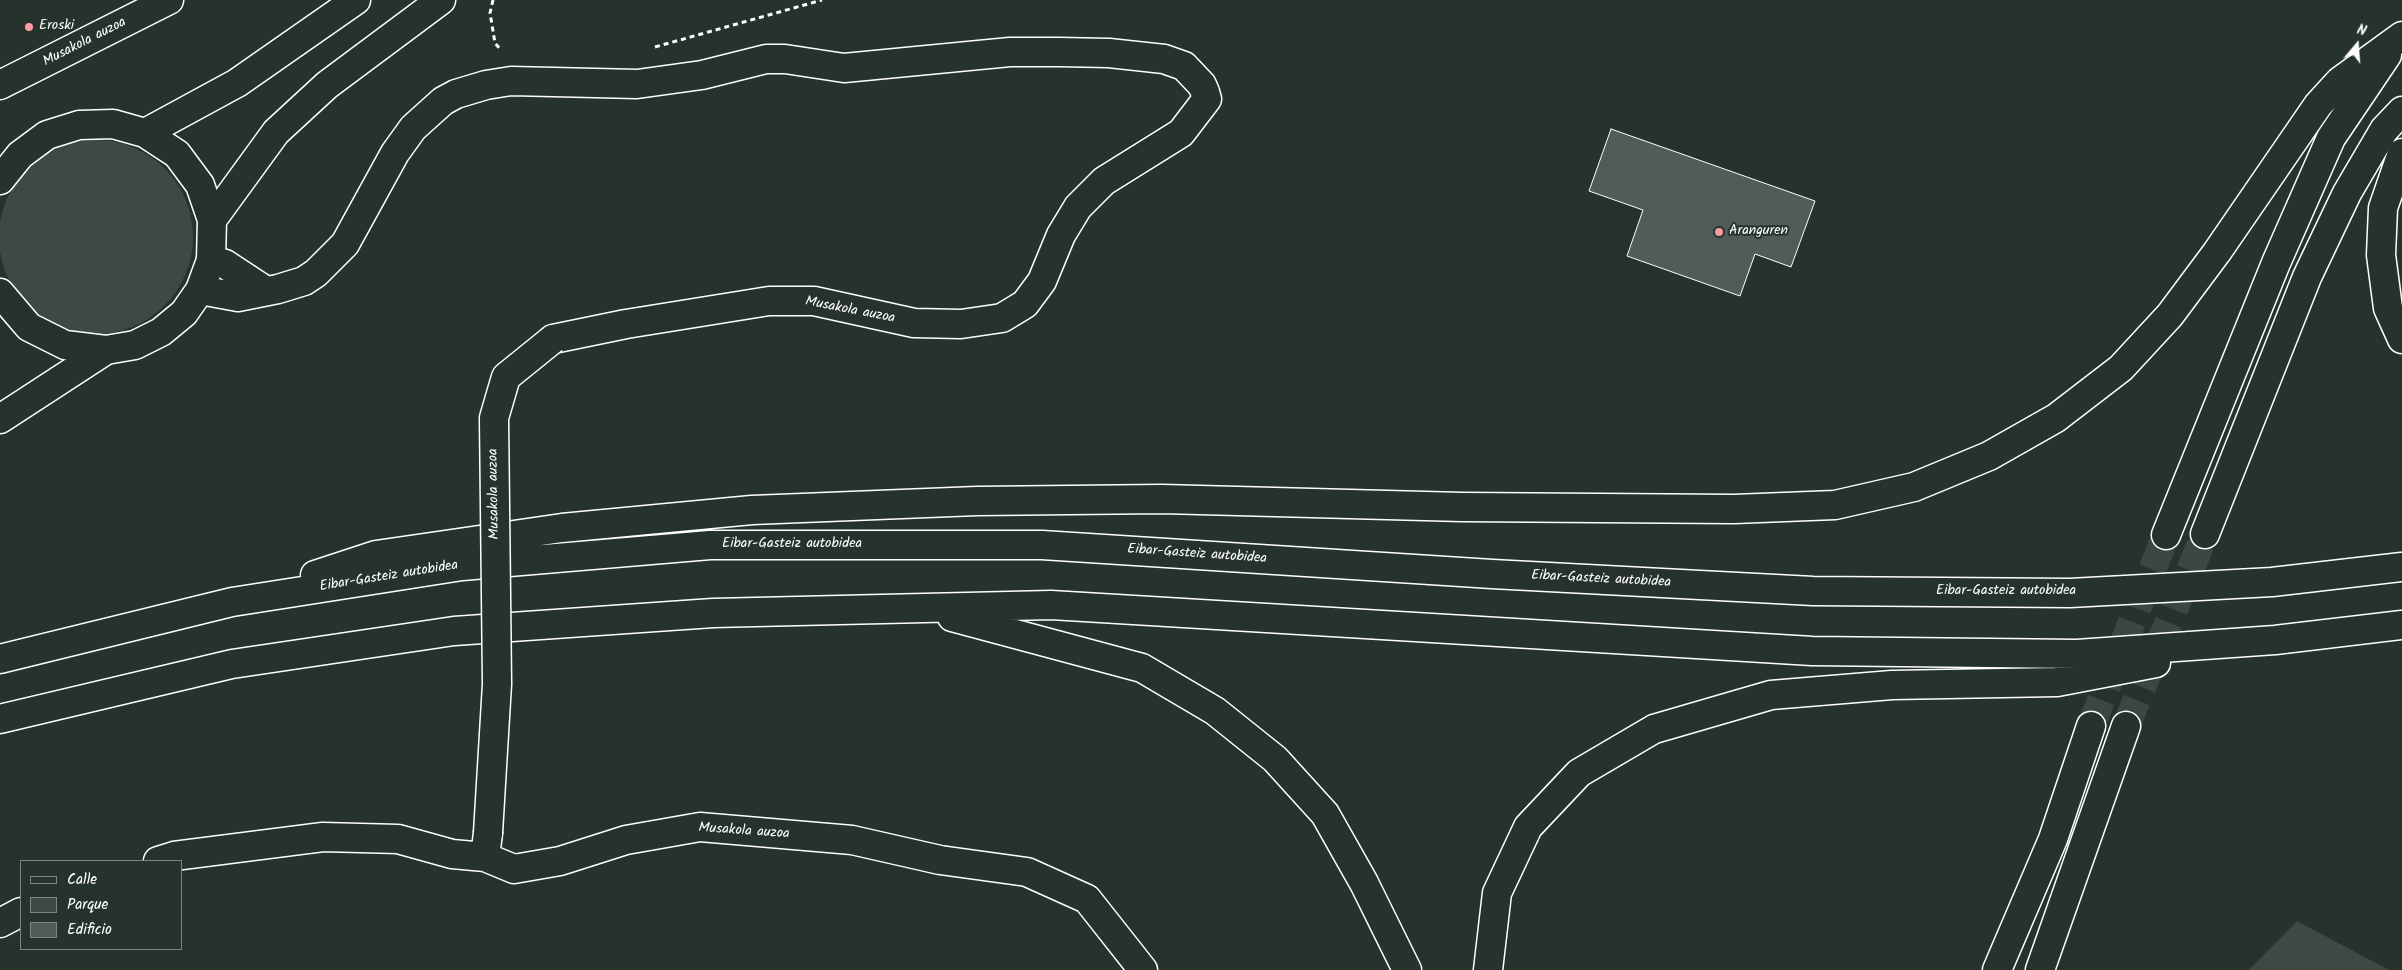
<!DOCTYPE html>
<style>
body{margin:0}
#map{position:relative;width:2402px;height:970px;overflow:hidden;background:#26332d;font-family:Kalam,sans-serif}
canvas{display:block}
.legend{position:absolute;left:20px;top:860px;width:162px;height:90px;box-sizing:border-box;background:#26332d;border:1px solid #7d8581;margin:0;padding:6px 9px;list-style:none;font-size:15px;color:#fff}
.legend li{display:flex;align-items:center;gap:10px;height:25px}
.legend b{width:25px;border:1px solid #7d8581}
.north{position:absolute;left:2332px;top:20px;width:50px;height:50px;-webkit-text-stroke:4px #26332d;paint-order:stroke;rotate:18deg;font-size:14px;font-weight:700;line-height:20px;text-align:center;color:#fff}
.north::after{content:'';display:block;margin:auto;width:18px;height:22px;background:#fff;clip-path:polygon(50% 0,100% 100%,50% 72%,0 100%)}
</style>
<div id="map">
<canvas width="2402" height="970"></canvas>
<ul class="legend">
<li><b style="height:6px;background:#26332d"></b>Calle</li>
<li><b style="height:14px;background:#3e4944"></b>Parque</li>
<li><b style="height:14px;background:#515c57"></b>Edificio</li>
</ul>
<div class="north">N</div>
</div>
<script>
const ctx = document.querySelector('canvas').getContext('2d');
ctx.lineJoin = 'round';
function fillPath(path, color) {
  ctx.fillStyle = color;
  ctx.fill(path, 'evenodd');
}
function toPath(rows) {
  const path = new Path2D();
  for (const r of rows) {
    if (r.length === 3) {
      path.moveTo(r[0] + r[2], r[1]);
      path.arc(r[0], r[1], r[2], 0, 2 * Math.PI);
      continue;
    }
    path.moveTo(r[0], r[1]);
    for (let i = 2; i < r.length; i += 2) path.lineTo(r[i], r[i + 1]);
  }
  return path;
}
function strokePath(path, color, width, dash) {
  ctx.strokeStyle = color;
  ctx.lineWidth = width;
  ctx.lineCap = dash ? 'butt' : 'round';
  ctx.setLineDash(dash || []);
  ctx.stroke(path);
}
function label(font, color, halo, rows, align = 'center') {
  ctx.font = font + ' Kalam,sans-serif';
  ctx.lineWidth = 4;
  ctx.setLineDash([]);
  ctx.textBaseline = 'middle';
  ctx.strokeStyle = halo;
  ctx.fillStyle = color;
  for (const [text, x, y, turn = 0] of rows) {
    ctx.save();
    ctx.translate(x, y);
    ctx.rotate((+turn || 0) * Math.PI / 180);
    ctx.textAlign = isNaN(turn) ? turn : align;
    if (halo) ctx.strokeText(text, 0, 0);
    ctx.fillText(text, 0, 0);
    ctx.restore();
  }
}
fillPath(toPath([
 [96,237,97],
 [2297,921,2389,970,2249,970]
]), '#3e4944');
const building = toPath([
 [1611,129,1815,201,1791,267,1755,254,1740,296,1627,256,1643,210,1589,191,1611,129]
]);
fillPath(building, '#515c57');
strokePath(building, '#fff', 1);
strokePath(toPath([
 [2091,726,2166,535],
 [2126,726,2205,534]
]), '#3c4742', 28, [28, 14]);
const minor = toPath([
 [0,85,169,0],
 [211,260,225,264,266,291],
 [200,290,238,297,278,289,304,281,316,273,345,244,395,153,413,128,443,101,456,94,486,85,511,81,637,84,702,75,766,59,785,59,844,68,1010,52,1059,52,1109,53,1164,59,1184,66,1202,85,1205,92,1207,99,1181,133,1104,181,1078,207,1061,235,1042,281,1025,304,1002,318,961,324,914,323,814,301,769,301,626,324,553,339],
 [488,833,485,857,514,869,560,861,626,840,700,827,852,840,940,860,1027,872,1087,899,1143,970],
 [158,861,174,856,323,837,398,839,452,854,485,857],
 [0,923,21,912]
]);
const major = toPath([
 [145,133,237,83,356,0],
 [0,180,20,155,47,135,79,125,113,124,145,133,177,154,200,185,212,220,211,260,200,290,184,313,161,332,135,345,106,350,65,345,29,327,0,293],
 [212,220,276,132,327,85,441,0],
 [0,419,106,350]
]);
const highway = toPath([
 [2402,153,2383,208,2381,255,2388,308,2402,339],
 [2205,534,2307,277,2347,193,2384,130,2402,111],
 [2166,535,2276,263,2331,138,2387,55],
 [315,575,376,555,562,528,752,510,977,501,1162,499,1462,507,1734,509,1835,505,1914,487,1989,456,2056,418,2121,368,2170,315,2217,252,2318,105,2340,81,2402,36],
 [952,617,1142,668,1215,711,1275,759,1325,814,1364,883,1407,970],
 [0,659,232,602,462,566,710,545,1042,545,1492,574,1813,591,2070,593,2272,582,2402,567],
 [0,719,232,664,454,631,713,613,1051,605,1812,651,2077,654,2275,640,2402,625],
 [1488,970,1497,893,1528,827,1579,773,1654,729,1771,695,1892,685,2057,682,2156,663],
 [1997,970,2053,839,2091,726],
 [2040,970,2126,726]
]);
strokePath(minor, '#fff', 31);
strokePath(major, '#fff', 31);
strokePath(highway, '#fff', 31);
strokePath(toPath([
 [493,0,490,13,495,43,500,49],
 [655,47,822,0]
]), '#fff', 3, [5, 4]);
strokePath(minor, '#26332d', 28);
strokePath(major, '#26332d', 28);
strokePath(highway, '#26332d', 28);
const minorBridge = toPath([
 [488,833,497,684,494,418,506,377,553,339]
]);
strokePath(minorBridge, '#fff', 31, []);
strokePath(minorBridge, '#26332d', 28);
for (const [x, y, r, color] of [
 [29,27,5,"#ff9aa2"],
 [1719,232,5,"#ff9aa2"]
]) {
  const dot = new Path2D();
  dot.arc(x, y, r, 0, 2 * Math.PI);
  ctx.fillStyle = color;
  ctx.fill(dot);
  strokePath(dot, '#26332d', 2);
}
label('14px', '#fff', '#26332d', [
 ["Eroski",39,27],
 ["Aranguren",1729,232]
], 'left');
label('14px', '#fff', '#26332d', [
 ["Musakola auzoa",85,43,-27],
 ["Musakola auzoa",850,311,11],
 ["Musakola auzoa",495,494,-91],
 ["Eibar-Gasteiz autobidea",792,545],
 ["Eibar-Gasteiz autobidea",1197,555,4],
 ["Eibar-Gasteiz autobidea",389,577,-9],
 ["Eibar-Gasteiz autobidea",1601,580,3],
 ["Eibar-Gasteiz autobidea",2006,592],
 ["Musakola auzoa",744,832,4]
]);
</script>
